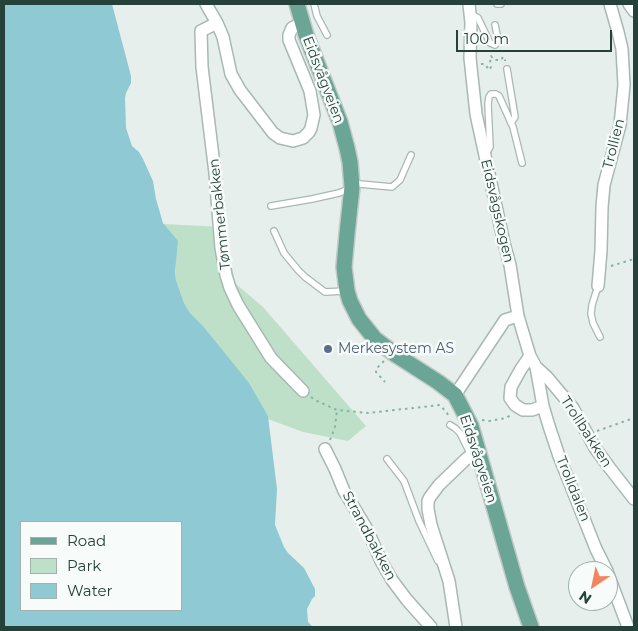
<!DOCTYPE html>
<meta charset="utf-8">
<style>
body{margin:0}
#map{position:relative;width:638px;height:631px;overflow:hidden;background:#e6efeb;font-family:Montserrat,sans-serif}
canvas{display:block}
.frame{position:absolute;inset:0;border:5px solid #24423a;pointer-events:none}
.legend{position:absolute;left:20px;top:521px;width:162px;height:90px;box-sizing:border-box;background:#f7fbf9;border:1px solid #a3b1ad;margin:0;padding:6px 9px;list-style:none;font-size:15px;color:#24423a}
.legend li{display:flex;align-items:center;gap:10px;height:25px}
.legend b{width:25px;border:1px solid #a3b1ad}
.north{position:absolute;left:568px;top:561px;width:50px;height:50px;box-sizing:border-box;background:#f7fbf9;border:1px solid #a3b1ad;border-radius:50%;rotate:214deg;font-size:14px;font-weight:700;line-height:20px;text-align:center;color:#24423a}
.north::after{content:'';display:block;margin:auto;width:18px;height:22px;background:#f4845f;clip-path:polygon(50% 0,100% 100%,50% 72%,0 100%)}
.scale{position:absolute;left:456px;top:30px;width:156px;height:22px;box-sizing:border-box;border:2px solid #24423a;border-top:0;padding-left:6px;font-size:15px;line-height:18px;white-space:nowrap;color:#24423a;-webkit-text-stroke:4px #f7fbf9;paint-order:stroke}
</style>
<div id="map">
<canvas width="638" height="631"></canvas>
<div class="frame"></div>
<ul class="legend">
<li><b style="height:6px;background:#6aa596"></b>Road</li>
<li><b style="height:14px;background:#bfe0c8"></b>Park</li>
<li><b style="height:14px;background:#8ec9d4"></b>Water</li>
</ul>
<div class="north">N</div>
<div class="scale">100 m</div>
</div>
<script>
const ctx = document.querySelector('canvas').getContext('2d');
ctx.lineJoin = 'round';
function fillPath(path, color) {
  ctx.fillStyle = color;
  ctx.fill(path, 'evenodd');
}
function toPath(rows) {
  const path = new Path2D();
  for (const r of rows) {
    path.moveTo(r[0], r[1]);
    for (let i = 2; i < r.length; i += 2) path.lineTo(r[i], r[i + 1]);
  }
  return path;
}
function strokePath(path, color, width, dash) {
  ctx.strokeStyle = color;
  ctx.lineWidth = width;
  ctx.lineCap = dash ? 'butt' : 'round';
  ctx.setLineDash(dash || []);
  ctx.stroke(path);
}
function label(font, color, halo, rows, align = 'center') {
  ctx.font = font + ' Montserrat,sans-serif';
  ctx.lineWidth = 5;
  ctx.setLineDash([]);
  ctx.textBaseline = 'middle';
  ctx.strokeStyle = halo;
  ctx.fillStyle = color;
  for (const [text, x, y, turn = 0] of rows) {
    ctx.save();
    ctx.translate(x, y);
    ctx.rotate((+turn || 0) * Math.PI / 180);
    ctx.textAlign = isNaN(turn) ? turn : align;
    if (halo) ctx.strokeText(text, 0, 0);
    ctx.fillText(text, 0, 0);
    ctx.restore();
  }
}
fillPath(toPath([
 [164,224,224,227,235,283,263,307,366,426,348,441,303,432,268,419,268,416,203,326,190,313,184,303,176,280,175,264]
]), '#bfe0c8');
fillPath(toPath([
 [4,4,112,4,131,76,131,83,126,93,125,98,126,128,132,146,139,152,143,159,153,181,156,199,163,223,178,241,175,271,176,280,184,303,190,313,203,326,249,383,268,416,277,489,275,525,284,547,288,553,304,568,315,589,315,596,312,599,307,609,308,622,313,627,4,627],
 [21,522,181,522,181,610,21,610]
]), '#8ec9d4');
const service = toPath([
 [314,4,317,16,327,35],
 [497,4,501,4],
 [471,14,478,18,490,43,495,45,498,42,498,39,495,25],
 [507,69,515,117,511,123],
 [486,154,490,147,488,104,489,97,491,94,496,94,499,96,513,127,522,163],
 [271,206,312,199,339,193,360,184,392,187,400,180,411,155],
 [274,231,284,253,298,270,305,277,325,292,345,291],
 [598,286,592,305,591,314,593,323,600,337],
 [450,425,455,428,460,433,471,455],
 [387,459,404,481,419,521,438,561]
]);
const minor = toPath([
 [206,4,217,23,223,37,231,74,240,90,273,133,280,138,293,141,303,138,309,132,311,128,314,115,310,91,289,40,289,35,292,28,302,23],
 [629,4,634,11],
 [217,23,201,31,202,67,215,173,221,248,226,275,230,288,238,305,271,358,303,391],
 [598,286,601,251,602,207,604,185,620,125,624,85,622,49,618,32,610,4],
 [518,316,530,356,536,367,543,406,549,426,559,456,596,549,607,571],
 [530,356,521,369,511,387,510,398,515,405,523,410,532,410,543,406],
 [536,367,547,377,573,408,595,448,609,467,634,499],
 [455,395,505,320,518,316,510,265,504,243,476,114,470,58,471,23,469,4],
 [325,449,335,469,344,491,367,529,381,561,392,580,407,600,431,627],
 [608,574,628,627],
 [456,627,449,581,431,525,428,509,428,501,430,497,439,485,465,460,471,455,479,451]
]);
const primary = toPath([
 [297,4,306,35,340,122,347,148,350,162,352,187,347,234,344,267,347,291,350,301,359,319,375,339,396,355,438,382,455,395,471,426,517,587,531,627]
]);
strokePath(service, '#a8b8b2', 8);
strokePath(minor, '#a8b8b2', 14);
strokePath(primary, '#c2cac8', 18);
strokePath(toPath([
 [481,64,485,64,489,70,491,67,490,59,491,56,494,60,501,60,503,57,505,58,505,61],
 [611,266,634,259],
 [384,361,376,369,376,372,385,382],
 [311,397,317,401,337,410,368,413,440,405,447,413,449,417],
 [482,420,489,421,506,418,511,415],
 [597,431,634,418],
 [330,440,335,427,337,410]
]), '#86b3a5', 2, [2.5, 4]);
strokePath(service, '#fff', 5.5);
strokePath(minor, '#fff', 11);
strokePath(primary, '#6aa596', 15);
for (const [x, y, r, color] of [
 [328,349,5,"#5c6f8a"]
]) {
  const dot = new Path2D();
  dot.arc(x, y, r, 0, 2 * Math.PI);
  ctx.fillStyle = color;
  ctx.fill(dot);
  strokePath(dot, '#f7fbf9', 2);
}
label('14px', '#24423a', '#f7fbf9', [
 ["Eidsvågveien",323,80,69],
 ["Trollien",614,144,-76],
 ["Eidsvågskogen",497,211,77],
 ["Tømmerbakken",220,214,-96],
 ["Trollbakken",586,432,57],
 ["Eidsvågveien",478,459,72],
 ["Trolldalen",573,489,68],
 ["Strandbakken",369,536,62]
]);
label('14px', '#4e5e75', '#f7fbf9', [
 ["Merkesystem AS",338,349]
], 'left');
</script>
